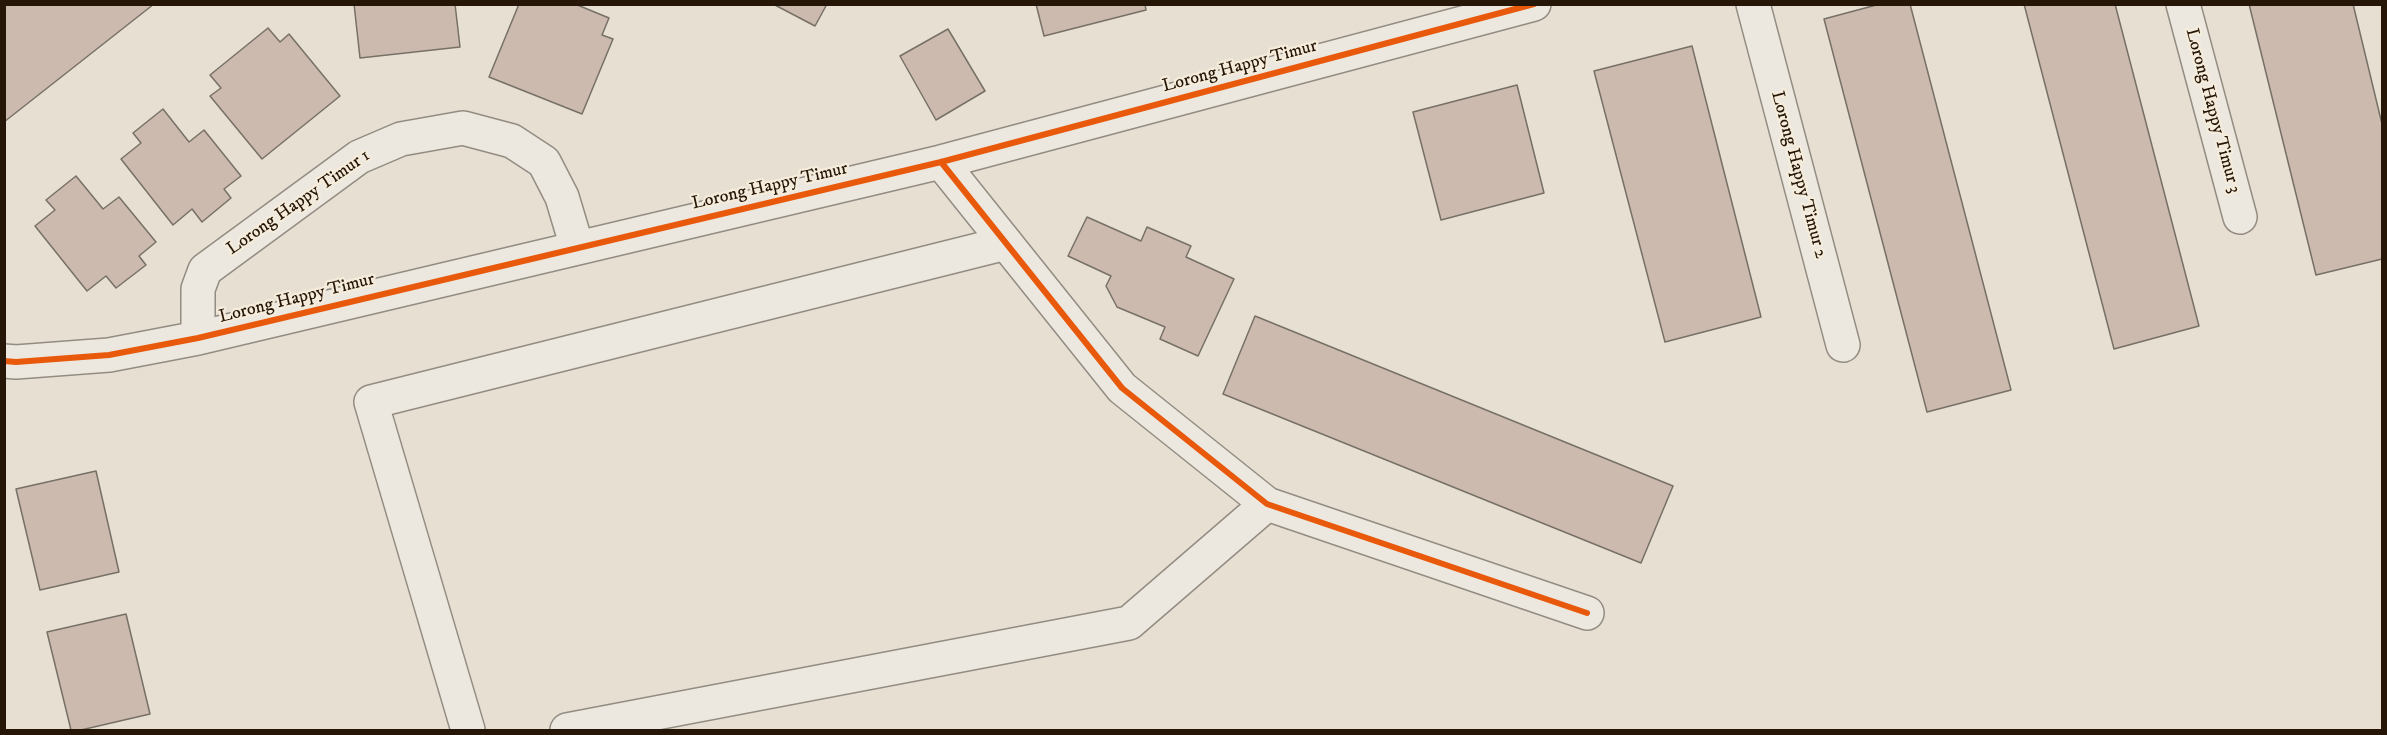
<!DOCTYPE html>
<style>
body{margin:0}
#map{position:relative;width:2387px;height:735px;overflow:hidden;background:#e7dfd1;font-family:"IM FELL DW Pica",serif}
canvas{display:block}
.frame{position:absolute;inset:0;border:6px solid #251608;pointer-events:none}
</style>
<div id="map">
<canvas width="2387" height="735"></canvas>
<div class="frame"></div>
</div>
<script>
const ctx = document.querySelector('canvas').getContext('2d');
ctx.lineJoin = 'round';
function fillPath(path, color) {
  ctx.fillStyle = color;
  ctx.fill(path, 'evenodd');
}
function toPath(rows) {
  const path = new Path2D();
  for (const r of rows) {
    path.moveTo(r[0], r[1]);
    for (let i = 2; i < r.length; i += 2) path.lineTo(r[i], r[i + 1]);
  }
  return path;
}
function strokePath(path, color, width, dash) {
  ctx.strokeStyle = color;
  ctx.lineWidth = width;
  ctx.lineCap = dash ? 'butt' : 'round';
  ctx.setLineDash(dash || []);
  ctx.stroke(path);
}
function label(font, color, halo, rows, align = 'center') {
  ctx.font = font + ' "IM FELL DW Pica",serif';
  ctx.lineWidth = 4.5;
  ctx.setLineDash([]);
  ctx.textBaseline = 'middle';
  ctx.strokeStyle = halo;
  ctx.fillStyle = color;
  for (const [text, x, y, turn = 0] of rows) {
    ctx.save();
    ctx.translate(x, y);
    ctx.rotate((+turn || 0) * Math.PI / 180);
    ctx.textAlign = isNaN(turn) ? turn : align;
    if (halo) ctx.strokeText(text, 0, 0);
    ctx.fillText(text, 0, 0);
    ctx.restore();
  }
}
const building = toPath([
 [4,4,154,4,4,122,4,4],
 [354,4,455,4,460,47,360,58,354,4],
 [519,4,575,4,609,18,602,35,613,39,582,114,489,77,519,4],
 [773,4,827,4,815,26,773,4],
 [1036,4,1145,4,1146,10,1044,36,1036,4],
 [1880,4,1910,4,2011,390,1927,412,1824,19,1880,4],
 [2024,4,2115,4,2199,326,2114,349,2024,4],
 [2249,4,2353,4,2382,124,2382,259,2316,275,2249,4],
 [268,28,280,42,289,34,340,96,262,159,210,96,221,88,210,75,268,28],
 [948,29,985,91,936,120,900,56,948,29],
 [1692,46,1761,317,1665,342,1594,71,1692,46],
 [1517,85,1544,193,1441,220,1413,112,1517,85],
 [163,109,189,142,204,130,241,176,224,189,231,198,202,222,192,209,173,225,121,159,141,143,133,133,163,109],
 [76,176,103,209,119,197,156,242,139,256,146,265,116,288,106,276,87,291,35,226,55,210,46,200,76,176],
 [1087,217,1141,241,1147,227,1191,246,1186,257,1234,279,1198,356,1160,339,1165,327,1117,307,1106,286,1111,276,1068,256,1087,217],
 [1255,316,1673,486,1641,563,1223,394,1255,316],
 [96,471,119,572,40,590,16,489,96,471],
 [126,614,150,714,81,730,71,730,47,632,126,614]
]);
fillPath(building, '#ccbaae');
strokePath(building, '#777067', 1.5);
const minor = toPath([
 [1753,4,1843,345],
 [2183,4,2240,217],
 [941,162,1122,388,1267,504,1587,613],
 [198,338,198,289,205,270,359,157,401,139,463,128,512,141,544,162,562,197,577,247],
 [4,361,16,362,109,355,198,338,941,162,1534,4],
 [468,730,371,402,1006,243],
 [567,730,1129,623,1267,504]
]);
strokePath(minor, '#938c82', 36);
strokePath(minor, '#ece8e0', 33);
strokePath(toPath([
 [941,162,1122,388,1267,504,1587,613],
 [4,361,16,362,109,355,198,338,941,162,1534,4]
]), '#e8590c', 6);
label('18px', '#251608', '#f5ecdb', [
 ["Lorong Happy Timur",1240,67,-15],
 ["Lorong Happy Timur 3",2212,111,75],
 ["Lorong Happy Timur 2",1798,175,75],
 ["Lorong Happy Timur",770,187,-13],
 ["Lorong Happy Timur 1",299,203,-35],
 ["Lorong Happy Timur",297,299,-14]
]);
</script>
